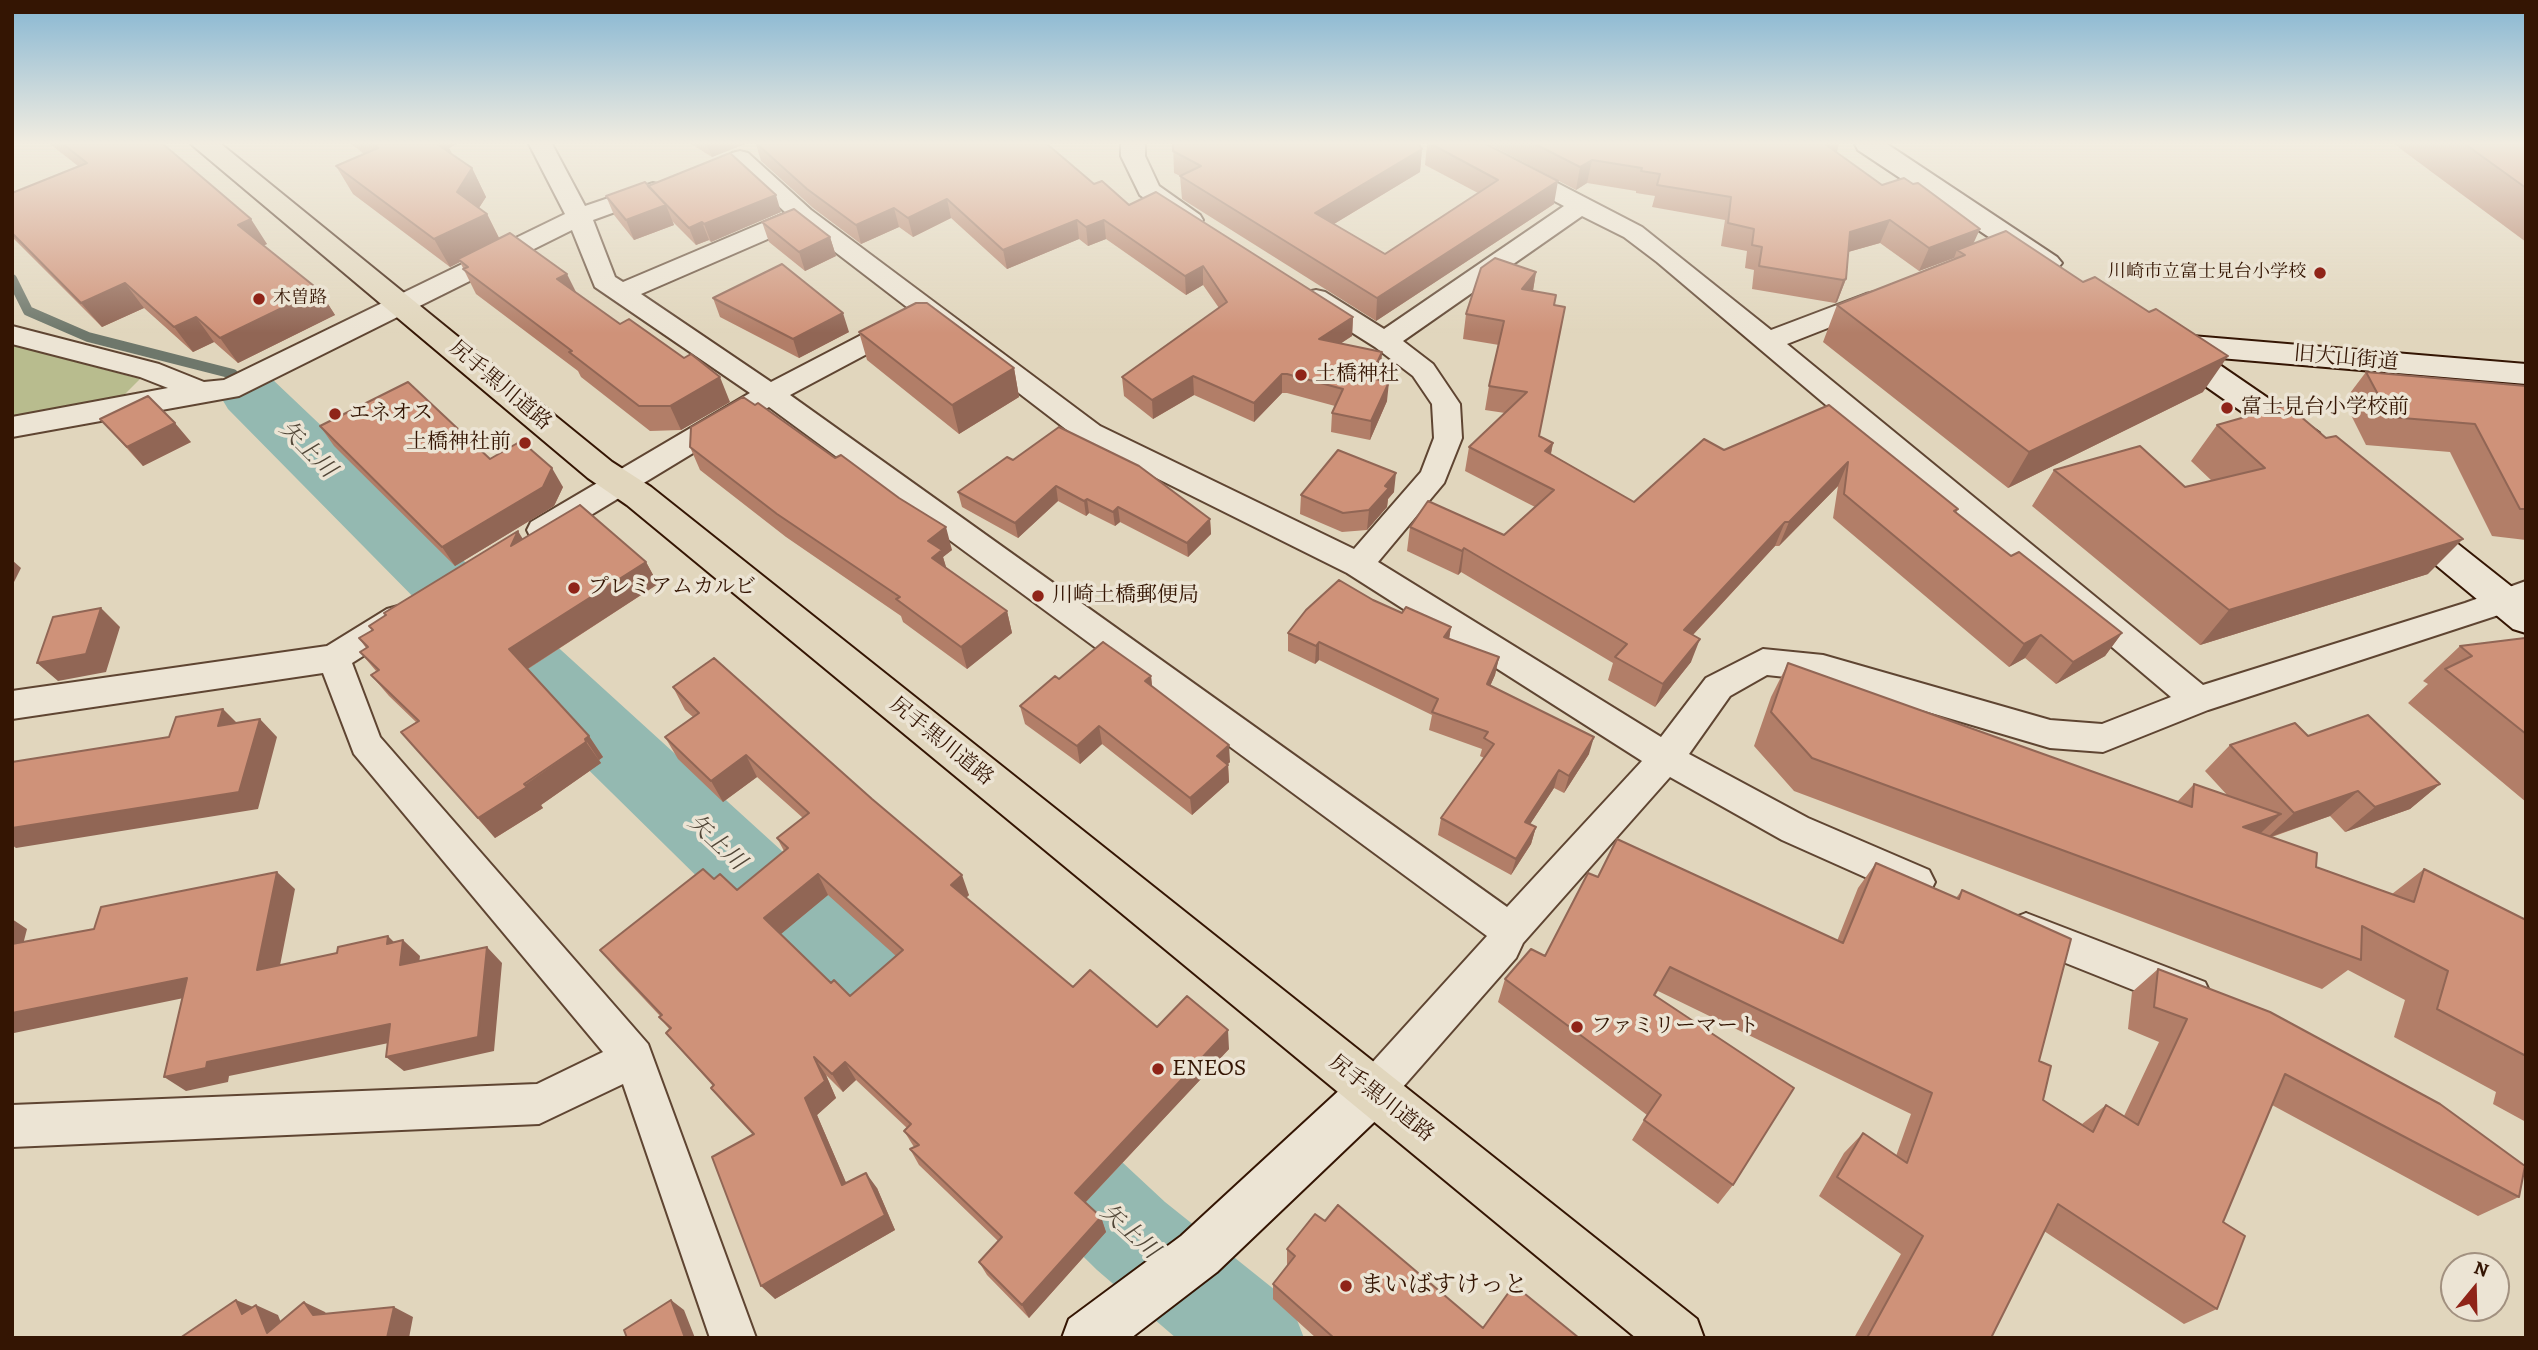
<!DOCTYPE html>
<meta charset="utf-8">
<style>
body{margin:0}
#map{position:relative;width:2538px;height:1350px;overflow:hidden;background:#e1d6bd;font-family:Alegreya,serif}
canvas{display:block}
.frame{position:absolute;inset:0;border:14px solid #341503;pointer-events:none}
.north{position:absolute;left:2440px;top:1252px;width:70px;height:70px;box-sizing:border-box;background:#ece4d4;border:2px solid #a29180;border-radius:50%;rotate:19deg;font-size:19px;font-weight:700;line-height:28px;text-align:center;color:#341503}
.north::after{content:'';display:block;margin:auto;width:24px;height:32px;background:#8f2418;clip-path:polygon(50% 0,100% 100%,50% 72%,0 100%)}
</style>
<div id="map">
<canvas width="2538" height="1350"></canvas>
<div class="frame"></div>
<div class="north">N</div>
</div>
<script>
const ctx = document.querySelector('canvas').getContext('2d');
ctx.lineJoin = 'round';
function fillPath(path, color) {
  ctx.fillStyle = color;
  ctx.fill(path, 'evenodd');
}
function toPath(rows) {
  const path = new Path2D();
  for (const r of rows) {
    path.moveTo(r[0], r[1]);
    for (let i = 2; i < r.length; i += 2) path.lineTo(r[i], r[i + 1]);
  }
  return path;
}
function strokePath(path, color, width, dash) {
  ctx.strokeStyle = color;
  ctx.lineWidth = width;
  ctx.lineCap = dash ? 'butt' : 'round';
  ctx.setLineDash(dash || []);
  ctx.stroke(path);
}
function label(font, color, halo, rows, align = 'center') {
  ctx.font = font + ' Alegreya,"Noto Serif JP",serif';
  ctx.lineWidth = 7;
  ctx.setLineDash([]);
  ctx.textBaseline = 'middle';
  ctx.strokeStyle = halo;
  ctx.fillStyle = color;
  for (const [text, x, y, turn = 0] of rows) {
    ctx.save();
    ctx.translate(x, y);
    ctx.rotate((+turn || 0) * Math.PI / 180);
    ctx.textAlign = isNaN(turn) ? turn : align;
    if (halo) ctx.strokeText(text, 0, 0);
    ctx.fillText(text, 0, 0);
    ctx.restore();
  }
}
fillPath(toPath([
 [12,345,140,379,121,398,12,418]
]), '#b8bc8e');
strokePath(toPath([
 [12,279,28,311,88,337,233,374]
]), '#6e776b', 10);
fillPath(toPath([
 [250,373,272,379,484,580,971,1023,984,1053,971,1083,939,1096,907,1083,434,618,228,409,219,394,228,379,250,373],
 [1018,1082,1051,1096,1165,1202,1290,1302,1304,1338,1176,1338,1097,1270,985,1160,972,1128,985,1096,1018,1082]
]), '#94b9b1');
const street = toPath([
 [529,144,552,144,585,206,653,183,662,185,665,190,662,195,593,220,615,277,623,282,786,213,728,158,732,153,740,151,748,153,811,210,1100,426,1354,549,1421,472,1434,438,1432,404,1413,376,1375,347,1307,304,1303,298,1307,292,1316,290,1325,292,1384,329,1564,206,1455,149,1452,144,1482,144,1642,227,1771,330,1866,294,1875,292,1884,294,1888,300,1884,306,1787,344,2203,685,2465,603,2526,581,2526,606,2208,710,2103,752,2050,748,1823,681,1767,675,1730,696,1689,754,1808,818,1929,870,1935,882,1929,894,1916,898,1903,894,1782,840,1670,777,1523,943,1516,958,1388,1104,1374,1110,1360,1104,1353,1090,1360,1076,1487,936,769,407,553,538,542,541,531,538,527,530,531,522,750,393,595,287,572,230,239,396,12,437,12,417,168,388,140,377,12,344,12,326,159,364,204,382,224,380,565,214,529,144],
 [1582,216,1624,237,1657,262,2171,697,2102,724,2050,720,1823,655,1763,649,1706,678,1661,737,1378,562,1444,483,1462,438,1460,404,1433,364,1403,341,1582,216],
 [800,225,1080,440,1347,573,1642,761,1507,907,790,395,912,330,916,324,912,318,903,316,894,318,771,382,641,294,800,225],
 [1121,144,1145,144,1145,156,1159,186,1200,215,1203,220,1200,225,1191,227,1182,225,1140,195,1121,156,1121,144],
 [398,606,409,609,414,618,409,627,352,663,380,737,648,1044,756,1338,710,1338,623,1084,539,1124,12,1147,12,1105,537,1084,603,1052,354,754,323,673,12,719,12,691,327,646,387,609,398,606],
 [2026,913,2205,982,2211,995,2205,1008,2191,1013,2013,942,2007,930,2013,918,2026,913]
]);
const secondary = toPath([
 [1855,144,1887,144,2057,257,2062,263,2057,269,2047,272,2037,269,1858,150,1855,144],
 [2168,334,2526,364,2526,384,2208,357,2319,433,2324,441,2319,449,2307,452,2295,449,2161,355,2152,344,2157,337,2168,334],
 [2408,510,2420,514,2526,598,2526,633,2513,629,2396,532,2390,523,2396,514,2408,510],
 [1374,1067,1391,1074,1398,1090,1391,1106,1217,1272,1131,1338,1062,1338,1069,1319,1181,1236,1357,1074,1374,1067]
]);
const primary = toPath([
 [191,144,221,144,612,462,651,487,1697,1319,1704,1338,1636,1338,627,505,588,478,191,144]
]);
strokePath(street, '#5f4532', 4);
strokePath(secondary, '#341503', 4);
strokePath(primary, '#341503', 4);
fillPath(street, '#ece4d4');
fillPath(secondary, '#ece4d4');
fillPath(primary, '#e1d6bd');
fillPath(toPath([
 [50,144,163,144,267,244,263,245,319,290,335,315,238,363,214,342,193,352,144,308,102,327,12,237,12,193,78,166],
 [351,144,457,144,449,148,453,156,472,168,486,197,479,208,487,214,499,238,730,402,681,430,650,431,581,377,578,371,476,294,460,262,450,267,353,194,336,166,364,154],
 [691,144,745,144,712,157],
 [756,144,1047,144,1094,184,1129,205,1353,317,1352,336,1341,343,1381,371,1377,379,1387,401,1370,440,1331,432,1332,413,1335,406,1287,393,1282,393,1254,422,1194,395,1153,419,1124,396,1122,377,1219,308,1203,285,1186,295,1106,239,1088,246,1079,239,1007,269,951,218,913,237,899,227,861,244,813,208,761,161],
 [1173,144,1422,149,1420,172,1334,224,1385,254,1478,193,1425,165,1427,144,1486,144,1554,204,1376,321,1182,199,1180,176,1174,173],
 [1489,144,1839,144,1836,152,1882,185,2203,392,2008,488,1823,342,1837,305,1953,259,1954,258,1919,271,1880,243,1848,252,1846,279,1837,302,1835,303,1752,289,1754,270,1745,268,1747,251,1721,246,1725,220,1652,207,1655,196,1636,193,1636,191,1587,183,1576,190],
 [2394,144,2526,144,2526,242],
 [648,186,781,212,711,242,709,240,696,245,672,221,674,225,634,240,614,215,606,196],
 [762,222,830,237,836,256,805,271,769,242],
 [1536,272,1533,291,1554,305,1539,436,1553,443,1551,454,1634,502,1724,450,1829,405,1958,509,1956,513,2011,556,2122,633,2105,656,2056,684,2025,658,2009,667,1833,518,1838,486,1779,546,1775,546,1693,635,1691,662,1655,707,1608,680,1613,663,1461,572,1458,575,1407,551,1410,527,1504,535,1535,507,1465,471,1469,447,1505,413,1485,410,1489,386,1499,345,1463,339,1466,314],
 [713,298,849,332,799,358,720,317],
 [859,332,1014,368,1019,397,959,434,867,360],
 [2366,372,2526,386,2526,540,2492,536,2450,452,2366,445,2344,401],
 [755,405,952,550,943,557,946,568,1007,611,1012,633,967,669,903,622,901,616,786,537,700,470,690,447],
 [100,419,191,442,143,466],
 [2217,425,2428,574,2200,645,2032,506,2054,470,2185,487,2212,481,2191,461],
 [320,426,490,459,563,487,554,506,455,566,334,446],
 [1013,460,1210,519,1211,534,1188,557,1120,522,1115,526,1089,513,1086,516,1058,501,1018,538,962,507,958,492],
 [1394,492,1388,499,1387,507,1367,530,1342,532,1300,514,1301,495],
 [524,539,646,562,658,584,528,669,589,736,603,757,599,760,601,763,541,805,543,808,495,838,401,732,416,722,389,696,371,675,376,671,360,652,366,648,359,638,372,630,369,626],
 [1373,600,1402,613,1451,627,1449,639,1499,657,1495,675,1490,686,1589,754,1564,793,1554,788,1530,824,1536,827,1531,844,1511,875,1438,835,1441,818,1484,758,1480,756,1482,749,1429,730,1432,715,1319,660,1315,664,1288,651,1288,633],
 [2525,638,2526,802,2408,703,2428,684,2423,681,2460,646],
 [1788,663,2177,802,2194,784,2228,796,2205,771,2230,745,2308,736,2440,784,2410,809,2345,832,2330,816,2272,837,2316,867,2392,894,2424,869,2526,920,2526,1122,2493,1104,2496,1092,2394,1037,2405,1000,2348,970,2322,989,1794,791,1754,746,1771,697],
 [1151,676,1152,687,1230,762,1228,764,1229,782,1192,815,1102,744,1080,764,1025,724,1020,706,1059,679],
 [673,687,969,895,966,898,1073,987,1157,1027,1229,1049,1085,1203,1101,1217,1106,1232,1029,1318,987,1275,979,1262,998,1241,919,1165,910,1149,914,1147,904,1131,907,1128,856,1080,843,1092,826,1075,836,1098,817,1115,846,1183,877,1188,895,1230,775,1299,753,1135,725,1105,711,1088,713,1086,666,1033,670,1030,659,1017,660,1016,616,969,600,950,714,879,737,890,784,851,777,838,803,818,757,777,723,802,678,759,665,737,693,717,685,710],
 [828,895,896,956,850,996,831,983,781,934],
 [1876,863,1956,898,1962,890,2039,1061,2043,1100,2082,1124,2106,1105,2124,1116,2159,1042,2128,1029,2132,992,2158,969,2519,1197,2478,1216,2272,1105,2223,1222,2217,1309,2184,1324,2044,1231,1991,1338,1854,1338,1901,1254,1819,1196,1844,1153,1863,1133,1896,1156,1911,1114,1658,991,1655,996,1733,1185,1718,1204,1632,1140,1647,1115,1498,1002,1505,979,1545,956,1598,877,1837,941,1858,888],
 [1325,1221,1483,1328,1579,1338,1316,1338,1273,1299,1273,1284,1287,1266,1287,1249]
]), '#b27e68');
fillPath(toPath([
 [435,144,457,144,449,148,458,165],
 [707,144,745,144,712,157],
 [1815,144,1839,144,1837,152],
 [1422,149,1420,172,1314,236,1315,213],
 [1592,160,1587,183,1576,190,1580,167],
 [472,168,486,197,471,220,457,192],
 [1558,181,1554,204,1376,321,1377,298],
 [776,195,781,212,711,242,704,224],
 [947,199,951,218,913,237,908,218],
 [666,205,674,225,634,240,626,220],
 [894,208,899,227,861,244,856,225],
 [487,214,501,242,458,259,460,262,450,267,434,239],
 [251,219,267,244,254,250,238,225],
 [1077,220,1079,239,1007,269,1003,250],
 [1104,220,1106,239,1088,246,1086,227],
 [1890,220,1880,243,1841,254,1850,232],
 [702,222,709,240,696,245,689,228],
 [1980,229,1970,251,1957,250,1954,258,1919,271,1929,248],
 [830,237,836,256,805,271,799,252],
 [1203,266,1203,285,1186,295,1185,276],
 [1536,272,1532,296,1522,289],
 [567,274,579,298,557,279],
 [1846,279,1837,302,1835,303,1843,280],
 [125,283,144,308,102,327,81,303],
 [319,290,335,315,238,363,220,338],
 [843,313,849,332,799,358,793,339],
 [196,317,214,342,193,352,174,327],
 [1353,317,1352,336,1319,358,1319,339],
 [1382,352,1381,371,1369,397,1370,378],
 [2228,356,2203,392,2008,488,2029,452],
 [1014,368,1019,397,959,434,952,405],
 [1282,374,1282,393,1254,422,1254,403],
 [1193,376,1194,395,1153,419,1152,400],
 [720,377,730,402,681,430,670,406],
 [1389,382,1387,401,1370,440,1371,421],
 [175,423,191,442,143,466,127,447],
 [1553,443,1548,467,1545,451],
 [1848,462,1838,486,1779,546,1789,522],
 [552,468,563,487,554,506,455,566,442,547],
 [1396,473,1394,492,1388,499,1387,507,1367,530,1369,510,1385,486],
 [1056,486,1058,501,1018,538,1015,523],
 [1087,499,1089,513,1086,516,1084,501],
 [1118,507,1120,522,1115,526,1113,512],
 [1210,519,1211,534,1188,557,1187,543],
 [1785,522,1775,546,1675,654,1684,630],
 [946,527,952,550,943,557,948,573,938,580,928,541],
 [518,531,532,554,511,546],
 [2463,539,2428,574,2200,645,2229,610],
 [1464,548,1461,572,1458,575,1462,551],
 [12,560,21,568,12,586],
 [646,562,658,584,524,671,509,649],
 [101,608,120,627,106,672,58,681,37,663],
 [1007,611,1012,633,967,669,961,647],
 [1451,627,1448,645,1444,637],
 [2122,633,2105,656,2056,684,2073,662],
 [2041,635,2025,658,2009,667,2024,644],
 [1700,639,1691,662,1655,707,1663,684],
 [1319,642,1319,660,1315,664,1316,646],
 [1499,657,1495,675,1483,702,1487,684],
 [1151,676,1153,695,1145,681],
 [223,709,241,727,218,726],
 [260,719,277,737,258,809,16,848,12,845,12,828],
 [1099,726,1102,744,1080,764,1077,746],
 [589,736,603,757,599,760,585,739],
 [1594,737,1589,754,1564,793,1569,776],
 [586,742,601,763,541,805,543,808,495,838,478,818],
 [1229,745,1230,762,1218,773,1217,756],
 [746,755,757,777,723,802,711,781],
 [1228,765,1229,782,1192,815,1190,798],
 [1559,770,1554,788,1521,838,1525,822],
 [2440,784,2410,809,2345,832,2375,807],
 [2358,791,2330,816,2267,838,2294,813],
 [2281,814,2247,846,2243,827],
 [1536,827,1531,844,1511,875,1516,859],
 [277,872,295,889,276,986,257,970],
 [818,874,828,895,776,938,764,918],
 [962,875,969,895,958,905,951,885],
 [12,919,27,929,18,964,12,960],
 [388,936,402,950,403,940,420,956,417,981,400,965,387,944],
 [487,947,502,963,494,1051,404,1071,386,1057],
 [187,978,208,993,14,1033,12,1032,12,1013],
 [390,1024,408,1039,229,1076,228,1082,186,1091,164,1077,207,1062],
 [1228,1030,1229,1049,1080,1208,1075,1193],
 [814,1057,826,1075,836,1098,817,1115,854,1201,842,1185,805,1098],
 [845,1062,856,1080,843,1092,832,1074],
 [866,1173,877,1188,895,1230,775,1299,761,1286],
 [1101,1217,1106,1232,1029,1318,1022,1305],
 [236,1300,258,1309,256,1305,278,1315,287,1338,267,1333,242,1314],
 [671,1300,684,1310,695,1338,685,1338],
 [304,1302,325,1312,334,1325,313,1315],
 [394,1307,413,1317,409,1338,387,1338]
]), '#916655');
const building = toPath([
 [63,144,163,144,251,219,238,225,319,290,220,338,196,317,174,327,125,283,81,303,12,233,12,193,87,163,63,144],
 [374,144,437,144,472,168,457,192,487,214,434,239,336,166,378,148,374,144],
 [757,144,1047,144,1094,184,1102,181,1129,205,1156,192,1353,317,1319,339,1382,352,1370,378,1389,382,1371,421,1332,413,1343,389,1287,374,1282,374,1254,403,1193,376,1152,400,1122,377,1227,302,1203,266,1185,276,1104,220,1086,227,1077,220,1003,250,947,199,908,218,894,208,856,225,807,189,757,144],
 [1173,144,1419,144,1422,149,1315,213,1385,254,1498,180,1431,144,1486,144,1558,181,1377,298,1180,176,1201,166,1173,151,1173,144],
 [1535,144,1825,144,1882,185,1904,178,1913,184,1918,183,1980,229,1929,248,1890,220,1850,232,1846,279,1843,280,1759,266,1762,247,1752,245,1754,229,1728,223,1731,197,1657,185,1660,174,1641,171,1642,168,1592,160,1580,167,1535,144],
 [2465,144,2526,144,2526,188,2465,144],
 [730,153,776,195,704,224,702,222,689,228,648,186,730,153],
 [645,182,666,205,626,220,606,196,645,182],
 [794,209,830,237,799,252,762,222,794,209],
 [2006,231,2083,282,2095,277,2149,312,2156,309,2228,356,2029,452,1837,305,1965,255,1957,250,2006,231],
 [510,233,567,274,557,279,620,324,629,319,684,358,691,354,720,377,670,406,639,406,569,352,572,351,463,269,468,267,458,259,510,233],
 [1495,258,1536,272,1522,289,1556,295,1554,305,1565,307,1539,436,1553,443,1545,451,1634,502,1704,439,1724,450,1829,405,1958,509,1954,511,2011,556,2019,552,2122,633,2073,662,2041,635,2024,644,1844,494,1848,462,1789,522,1785,522,1684,630,1700,639,1663,684,1615,657,1627,644,1464,548,1462,551,1410,527,1428,501,1504,535,1554,490,1469,447,1527,392,1489,386,1504,321,1466,314,1481,268,1495,258],
 [782,264,843,313,793,339,713,298,782,264],
 [916,303,927,303,1014,368,952,405,859,332,916,303],
 [2366,372,2526,386,2526,509,2520,509,2475,424,2390,417,2366,372],
 [408,382,490,459,521,441,552,468,543,487,442,547,320,426,408,382],
 [148,396,175,423,127,447,100,419,148,396],
 [743,397,755,405,758,403,835,458,841,455,899,498,946,527,928,541,942,550,932,558,1007,611,961,647,896,599,900,597,777,514,690,447,691,427,743,397],
 [2287,405,2326,438,2336,436,2463,539,2229,610,2054,470,2140,446,2185,487,2265,468,2217,425,2287,405],
 [1059,427,1139,466,1210,519,1187,543,1118,507,1113,512,1087,499,1084,501,1056,486,1015,523,958,492,1007,457,1013,460,1059,427],
 [1338,450,1396,473,1385,486,1389,488,1369,510,1343,513,1301,495,1338,450],
 [580,505,646,562,509,649,589,736,585,739,586,742,524,784,527,787,478,818,401,732,419,721,371,675,379,670,360,652,368,647,359,638,373,630,369,626,386,615,384,613,518,531,511,546,580,505],
 [1339,580,1373,600,1402,613,1406,607,1451,627,1444,637,1499,657,1487,684,1594,737,1569,776,1559,770,1525,822,1536,827,1516,859,1441,818,1494,744,1484,738,1488,732,1432,712,1438,699,1319,642,1316,646,1288,633,1306,610,1339,580],
 [101,608,86,654,37,663,53,617,101,608],
 [2525,638,2526,638,2526,734,2445,669,2472,656,2460,646,2525,638],
 [1103,642,1151,676,1145,681,1229,745,1217,756,1228,765,1190,798,1099,726,1077,746,1020,706,1055,676,1059,679,1103,642],
 [714,658,872,799,962,875,951,885,1073,987,1090,970,1157,1027,1187,996,1228,1030,1075,1193,1101,1217,1022,1305,979,1262,1002,1237,910,1149,919,1145,904,1131,911,1124,845,1062,832,1074,814,1057,825,1081,805,1098,842,1185,866,1173,885,1215,761,1286,712,1157,754,1134,711,1088,714,1085,666,1033,671,1028,659,1017,662,1015,600,950,703,869,714,879,720,874,737,890,788,848,777,838,809,813,746,755,711,781,665,737,699,713,673,687,714,658],
 [818,874,903,950,850,996,834,980,831,983,764,918,818,874],
 [1788,663,2192,807,2194,784,2281,814,2243,827,2317,853,2316,867,2414,902,2424,869,2526,920,2526,1056,2437,1009,2448,971,2362,926,2361,960,1812,758,1771,712,1788,663],
 [223,709,218,726,260,719,239,792,12,828,12,762,169,737,176,717,223,709],
 [2368,715,2440,784,2375,807,2358,791,2294,813,2230,745,2295,723,2308,736,2368,715],
 [1617,839,1843,943,1876,863,1959,899,1962,890,2071,939,2039,1061,2051,1066,2043,1100,2093,1132,2106,1105,2138,1125,2187,1019,2154,1007,2158,969,2270,1012,2440,1104,2525,1166,2519,1197,2285,1074,2223,1222,2245,1236,2217,1309,2058,1204,1991,1338,1870,1338,1868,1336,1923,1236,1837,1177,1863,1133,1907,1163,1932,1093,1670,967,1654,995,1794,1088,1733,1185,1644,1120,1661,1095,1505,979,1531,949,1545,956,1588,873,1598,877,1617,839],
 [277,872,257,970,337,953,338,947,388,936,387,944,403,940,400,965,487,947,478,1037,386,1057,390,1024,207,1062,206,1068,164,1077,187,978,12,1013,12,944,94,929,101,907,277,872],
 [1338,1205,1483,1328,1514,1285,1579,1338,1334,1338,1273,1284,1295,1256,1287,1249,1315,1214,1325,1221,1338,1205],
 [236,1300,242,1314,256,1305,267,1333,304,1302,313,1315,394,1307,387,1338,180,1338,236,1300],
 [671,1300,685,1338,627,1338,624,1330,671,1300]
]);
fillPath(building, '#cf9279');
strokePath(building, '#916655', 2);
const sky = ctx.createLinearGradient(0, 0, 0, 333);
sky.addColorStop(0, '#86b6d2');
sky.addColorStop(0.43, '#f2ede1');
sky.addColorStop(1, '#f2ede100');
ctx.fillStyle = sky;
ctx.fillRect(0, 0, 2538, 333);
for (const [x, y, r, color] of [
 [2320,273,7,"#8f2418"],
 [259,299,7,"#8f2418"],
 [1301,375,7,"#8f2418"],
 [2227,408,7,"#8f2418"],
 [335,414,7,"#8f2418"],
 [525,443,7,"#8f2418"],
 [574,588,7,"#8f2418"],
 [1038,596,7,"#8f2418"],
 [1577,1027,7,"#8f2418"],
 [1158,1069,7,"#8f2418"],
 [1346,1286,7,"#8f2418"]
]) {
  const dot = new Path2D();
  dot.arc(x, y, r, 0, 2 * Math.PI);
  ctx.fillStyle = color;
  ctx.fill(dot);
  strokePath(dot, '#ece4d4', 2.5);
}
label('18px', '#341503', '#ece4d4', [
 ["川崎市立富士見台小学校",2306,273],
 ["木曽路",273,299,"left"]
], 'right');
label('21px', '#341503', '#ece4d4', [
 ["旧大山街道",2346,359,5],
 ["尻手黒川道路",500,386,40],
 ["尻手黒川道路",941,742,39],
 ["尻手黒川道路",1381,1099,38]
]);
label('21px', '#341503', '#ece4d4', [
 ["土橋神社",1315,375],
 ["富士見台小学校前",2241,408],
 ["エネオス",349,414],
 ["土橋神社前",511,443,"right"],
 ["プレミアムカルビ",588,588],
 ["川崎土橋郵便局",1052,596],
 ["ファミリーマート",1591,1027]
], 'left');
label('italic 23px', '#514637', '#ece4d4', [
 ["矢上川",307,450,45],
 ["矢上川",716,843,43],
 ["矢上川",1129,1232,42]
]);
label('24px', '#341503', '#ece4d4', [
 ["ENEOS",1172,1069],
 ["まいばすけっと",1360,1286]
], 'left');
</script>
